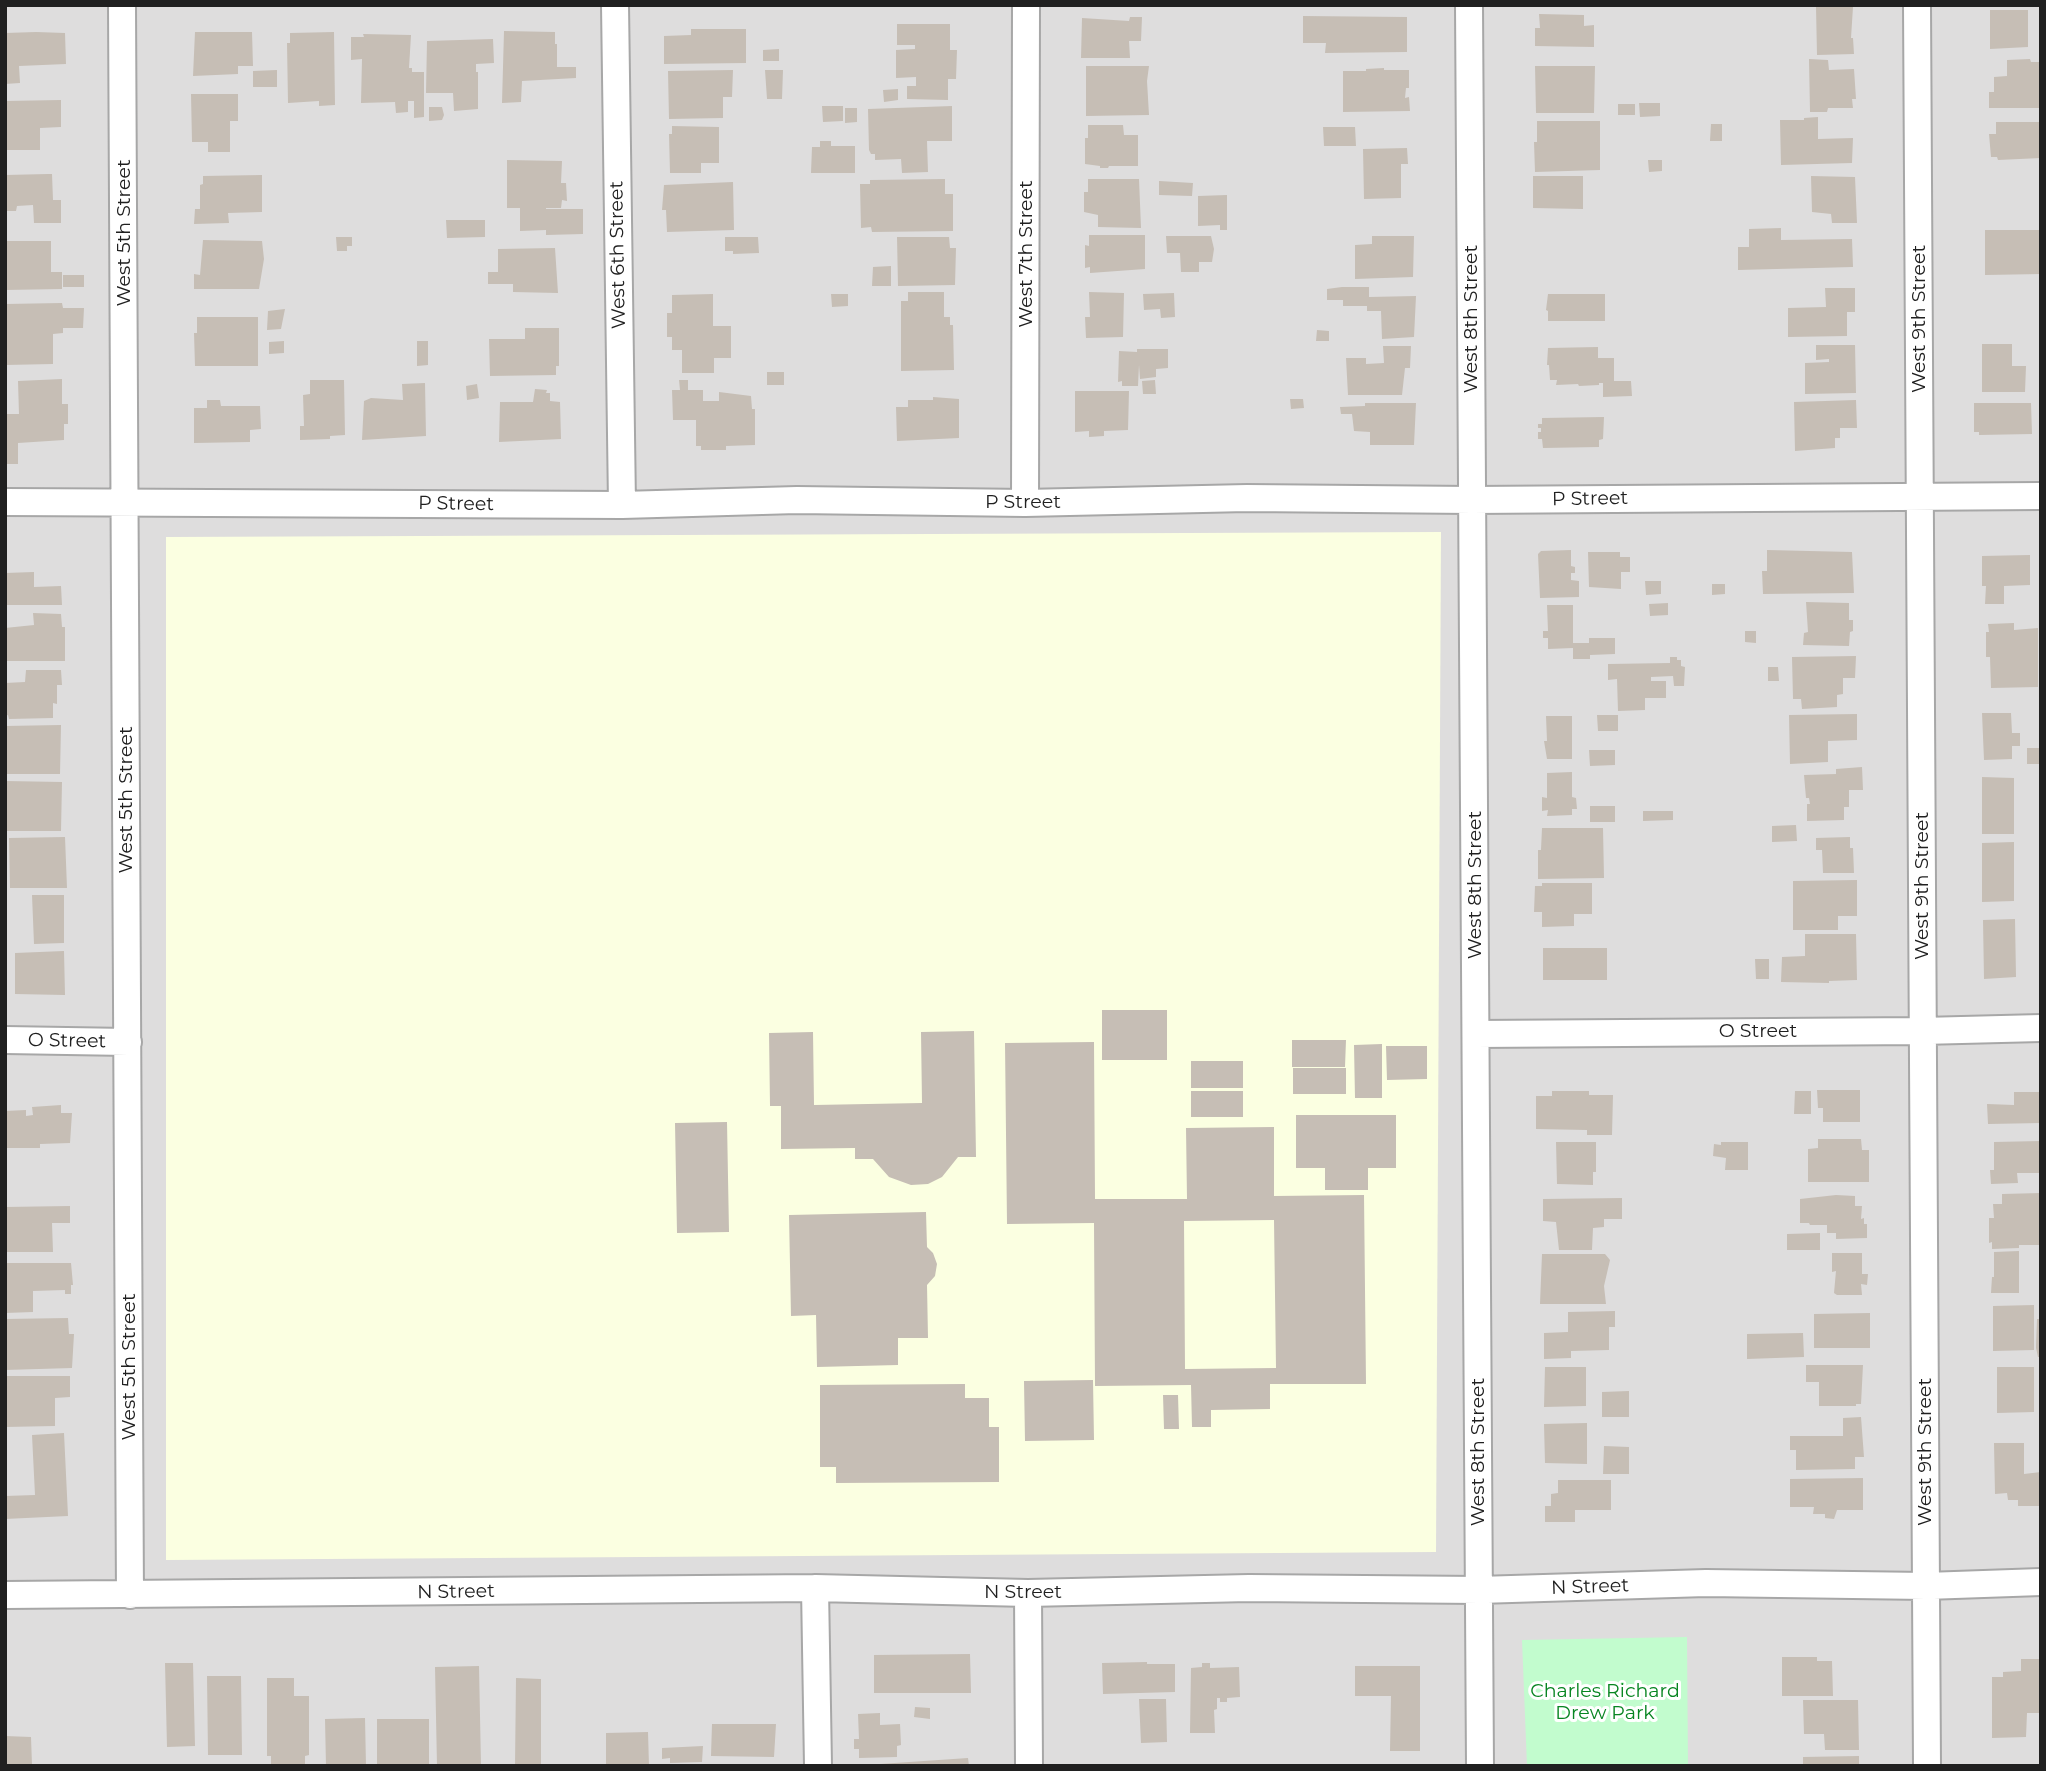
<!DOCTYPE html>
<style>
body{margin:0}
#map{position:relative;width:2046px;height:1771px;overflow:hidden;background:#f1efe6;font-family:Montserrat,sans-serif}
canvas{display:block}
.frame{position:absolute;inset:0;border:7px solid #202020;pointer-events:none}
</style>
<div id="map">
<canvas width="2046" height="1771"></canvas>
<div class="frame"></div>
</div>
<script>
const ctx = document.querySelector('canvas').getContext('2d');
ctx.lineJoin = 'round';
function fillPath(path, color) {
  ctx.fillStyle = color;
  ctx.fill(path, 'evenodd');
}
function toPath(rows) {
  const path = new Path2D();
  for (const r of rows) {
    path.moveTo(r[0], r[1]);
    for (let i = 2; i < r.length; i += 2) path.lineTo(r[i], r[i + 1]);
  }
  return path;
}
function strokePath(path, color, width, dash) {
  ctx.strokeStyle = color;
  ctx.lineWidth = width;
  ctx.lineCap = dash ? 'butt' : 'round';
  ctx.setLineDash(dash || []);
  ctx.stroke(path);
}
function label(font, color, halo, rows, align = 'center') {
  ctx.font = font + ' Montserrat,sans-serif';
  ctx.lineWidth = 6;
  ctx.setLineDash([]);
  ctx.textBaseline = 'middle';
  ctx.strokeStyle = halo;
  ctx.fillStyle = color;
  for (const [text, x, y, turn = 0] of rows) {
    ctx.save();
    ctx.translate(x, y);
    ctx.rotate((+turn || 0) * Math.PI / 180);
    ctx.textAlign = isNaN(turn) ? turn : align;
    if (halo) ctx.strokeText(text, 0, 0);
    ctx.fillText(text, 0, 0);
    ctx.restore();
  }
}
fillPath(toPath([
 [5,5,2041,5,2041,1766,5,1766]
]), '#dedddd');
fillPath(toPath([
 [1441,532,1436,1552,166,1560,166,537]
]), '#fbffe1');
fillPath(toPath([
 [1687,1637,1688,1766,1527,1766,1522,1640]
]), '#c2fcce');
fillPath(toPath([
 [1816,7,1853,7,1851,38,1853,38,1854,54,1817,55],
 [1990,10,2028,10,2028,47,1990,49],
 [1539,14,1584,15,1584,26,1594,25,1594,47,1535,46,1535,28,1540,28],
 [1303,16,1407,17,1407,52,1325,53,1326,43,1303,43],
 [1130,17,1142,17,1141,41,1129,41,1130,58,1081,58,1082,18,1129,21],
 [897,24,950,24,950,50,957,50,956,79,948,79,948,100,907,99,907,86,916,86,916,77,896,78,896,50,915,49,915,45,897,45],
 [691,29,746,29,746,63,664,64,664,36,691,35],
 [504,31,555,32,555,44,557,44,557,67,576,67,576,78,522,81,521,102,502,103],
 [36,32,65,33,66,64,19,66,20,83,5,84,5,33],
 [195,32,252,32,253,66,238,66,238,74,193,76],
 [334,32,335,105,319,106,319,101,288,103,287,43,290,43,290,33],
 [363,34,411,35,409,68,412,68,412,72,424,72,424,117,414,118,414,101,408,101,408,112,396,113,395,102,361,103,362,59,351,60,351,37,364,37],
 [493,39,494,63,476,64,476,72,478,72,478,109,454,111,453,93,426,93,427,41],
 [779,49,779,61,763,61,763,50],
 [1809,59,1828,60,1829,70,1854,69,1856,99,1852,99,1853,108,1828,108,1827,112,1810,112],
 [2030,59,2031,62,2041,62,2041,108,1989,108,1989,92,1994,92,1994,77,2007,76,2007,60],
 [1086,66,1149,66,1147,81,1149,115,1086,116],
 [1535,66,1595,66,1594,113,1536,113],
 [1384,68,1384,70,1409,70,1409,88,1406,88,1405,98,1409,97,1410,111,1343,112,1343,71,1366,71,1366,69],
 [277,70,277,87,253,87,253,71],
 [733,70,732,97,723,97,723,118,669,119,668,71],
 [765,70,783,70,782,99,767,99],
 [898,89,898,100,884,102,883,90],
 [191,94,238,94,238,121,230,121,230,152,208,152,208,142,192,142],
 [61,100,61,127,40,128,40,150,5,150,5,101],
 [1639,103,1660,103,1660,116,1640,117],
 [1618,104,1635,104,1635,115,1618,115],
 [822,106,843,106,843,121,823,122],
 [952,106,952,141,927,141,928,172,902,173,901,159,875,160,875,154,871,154,869,150,868,109],
 [429,107,442,107,444,115,442,120,429,121],
 [845,108,857,108,857,122,845,123],
 [1818,117,1818,139,1853,138,1852,163,1781,165,1780,120,1804,120,1804,118],
 [1537,121,1600,121,1600,170,1535,172,1534,142,1537,142],
 [1996,122,2041,122,2041,158,1998,160,1997,157,1991,157,1989,134,1996,134],
 [1711,124,1722,124,1722,141,1710,141],
 [1088,125,1123,125,1124,135,1138,135,1138,166,1109,166,1108,168,1100,168,1100,166,1085,164,1085,138,1088,138],
 [672,126,719,127,719,163,701,163,701,173,670,173,669,134,672,134],
 [1323,127,1355,127,1356,146,1324,146],
 [820,141,831,141,831,146,855,146,855,173,811,173,812,147,820,147],
 [1407,148,1408,164,1401,164,1401,198,1364,199,1363,149],
 [507,160,562,161,561,183,566,183,567,201,562,200,561,208,546,208,546,209,583,209,583,234,546,235,546,230,520,231,520,208,507,208],
 [1648,160,1662,160,1662,171,1649,172],
 [48,174,52,174,53,200,61,200,61,223,34,223,33,205,17,206,16,211,5,211,5,175],
 [262,175,262,212,228,213,229,223,194,224,195,209,200,209,200,185,203,184,203,176],
 [1533,176,1583,176,1583,209,1533,208],
 [1811,176,1855,177,1857,223,1832,223,1831,214,1812,212],
 [945,179,945,194,953,194,953,231,872,232,871,227,861,228,860,184,870,184,870,180],
 [1088,179,1139,179,1141,228,1098,227,1098,215,1084,212,1084,192,1088,192],
 [1159,181,1193,183,1192,196,1159,195],
 [733,182,734,230,667,232,666,210,662,210,664,185],
 [1227,195,1227,230,1220,230,1220,225,1198,226,1198,196],
 [446,220,485,220,485,237,447,238],
 [1781,228,1781,240,1852,239,1853,267,1738,270,1738,247,1749,247,1749,229],
 [1985,230,2041,230,2041,274,1985,275],
 [1089,235,1145,235,1145,269,1090,273,1090,267,1085,268,1085,245,1089,246],
 [1166,236,1211,236,1214,249,1212,262,1199,262,1199,272,1181,272,1180,253,1167,253],
 [1372,236,1414,236,1413,277,1355,279,1355,245,1372,244],
 [336,237,352,237,352,246,347,246,347,251,337,251],
 [725,237,758,237,759,253,733,254,733,251,725,251],
 [897,237,949,237,950,248,956,248,955,285,898,286],
 [203,240,262,241,264,259,259,289,194,289,194,274,200,275],
 [5,241,51,241,51,272,62,272,62,289,5,290],
 [555,248,558,293,513,292,513,284,488,284,488,272,498,272,498,249],
 [891,266,891,286,872,286,873,267],
 [63,275,84,275,84,287,63,287],
 [1342,287,1369,287,1369,297,1416,296,1414,337,1382,339,1381,311,1367,311,1367,306,1343,306,1343,300,1327,300,1327,289],
 [1825,288,1855,288,1855,312,1847,312,1847,336,1788,337,1788,308,1826,307],
 [908,292,944,292,944,317,950,317,950,325,953,325,954,370,901,371,901,301,908,301],
 [1089,292,1124,293,1123,337,1086,338,1085,317,1090,317],
 [1174,293,1175,317,1161,318,1160,309,1144,310,1143,294],
 [713,294,713,326,731,326,731,358,714,358,714,373,682,373,682,350,672,350,672,337,667,337,667,313,672,313,672,295],
 [831,294,848,294,848,306,832,307],
 [1548,294,1605,294,1605,321,1548,321,1548,311,1546,310],
 [62,303,63,308,84,308,83,328,63,328,63,333,53,334,53,364,5,365,5,304],
 [285,309,281,329,267,330,268,311],
 [197,317,258,317,258,366,195,366,194,333,197,333],
 [525,328,559,328,559,366,556,366,556,375,490,376,489,339,525,339],
 [1317,330,1329,331,1329,341,1316,341],
 [284,341,284,353,269,354,269,342],
 [417,341,428,341,428,365,417,366],
 [1982,344,2012,344,2012,366,2026,366,2025,392,1982,392],
 [1816,345,1855,345,1856,393,1805,394,1805,363,1829,362,1829,359,1816,360],
 [1383,346,1411,346,1410,368,1405,368,1402,395,1348,395,1346,358,1366,358,1366,364,1384,363],
 [1598,347,1598,358,1614,358,1614,381,1631,381,1632,396,1603,397,1603,383,1599,383,1599,385,1579,386,1578,384,1556,385,1557,380,1550,380,1549,365,1547,365,1548,348],
 [1137,349,1168,349,1168,368,1156,369,1156,377,1140,379,1139,365,1138,386,1122,386,1122,381,1118,382,1119,351,1137,352],
 [767,372,784,372,784,385,767,385],
 [62,379,62,404,68,404,68,424,64,424,64,440,18,443,18,464,5,464,5,414,19,414,18,381],
 [310,380,344,380,345,435,330,436,330,439,300,440,300,426,304,426,303,395,310,394],
 [679,380,688,380,688,390,703,390,703,401,719,401,719,392,751,396,752,409,755,409,755,445,726,446,726,450,701,450,701,446,696,446,696,420,673,420,672,390,680,390],
 [1155,380,1156,394,1143,394,1142,381],
 [425,383,426,436,362,440,364,401,371,398,403,400,402,384],
 [477,384,479,398,467,400,466,386],
 [535,389,547,390,546,393,550,393,550,401,560,402,561,439,499,442,500,402,533,402],
 [1075,391,1129,391,1128,430,1104,431,1104,436,1089,437,1089,431,1075,432],
 [933,397,959,399,959,438,897,441,896,407,908,407,908,400,933,400],
 [1290,399,1303,399,1304,408,1291,409],
 [207,400,220,400,221,406,260,406,261,429,250,430,250,442,194,443,194,408,207,408],
 [1856,400,1857,428,1840,428,1840,438,1835,438,1835,448,1795,451,1794,402],
 [1365,403,1416,403,1414,445,1370,445,1370,432,1354,431,1352,414,1341,414,1340,407,1365,406],
 [1974,403,2031,403,2032,434,1979,435,1979,432,1974,432],
 [1604,417,1603,439,1599,440,1599,447,1543,448,1542,439,1538,439,1538,432,1541,432,1541,428,1538,428,1538,424,1542,424,1542,418],
 [1571,550,1571,566,1575,567,1575,573,1571,573,1571,580,1579,581,1579,597,1540,598,1538,554,1541,551],
 [1767,550,1852,552,1854,593,1763,594,1762,571,1767,571],
 [1588,552,1620,552,1620,557,1630,557,1630,572,1621,572,1621,589,1589,587],
 [2030,555,2030,585,2004,586,2004,604,1985,604,1986,586,1982,586,1982,556],
 [34,572,34,587,61,586,62,605,5,605,5,573],
 [1645,581,1661,581,1661,594,1646,595],
 [1712,584,1725,584,1725,594,1712,595],
 [1806,602,1849,603,1849,620,1853,620,1853,631,1850,632,1849,646,1803,645,1804,633,1808,632],
 [1668,603,1668,615,1650,616,1649,604],
 [1547,605,1573,605,1573,643,1589,643,1589,638,1615,638,1615,654,1590,655,1590,659,1573,659,1573,648,1548,649,1548,638,1543,638,1543,631,1548,631],
 [33,613,61,614,62,627,65,627,65,661,5,661,5,628,34,625],
 [2014,623,2014,630,2038,628,2038,687,1991,688,1990,657,1986,657,1986,632,1989,632,1988,624],
 [1745,631,1756,631,1756,643,1745,642],
 [1856,656,1855,678,1843,678,1843,694,1837,695,1837,707,1802,709,1801,699,1793,699,1792,657],
 [1670,657,1677,657,1677,660,1681,660,1681,666,1685,667,1684,686,1674,686,1673,676,1651,677,1651,681,1666,681,1666,698,1645,698,1645,710,1618,711,1617,679,1608,680,1608,664,1670,663],
 [1768,667,1778,667,1779,681,1768,681],
 [26,670,61,670,62,685,57,685,57,704,53,703,53,718,9,719,8,715,5,716,5,683,25,682],
 [1982,713,2011,713,2012,733,2020,733,2020,746,2012,746,2012,759,1984,760],
 [1857,714,1857,740,1828,741,1828,762,1790,764,1789,715],
 [1597,715,1618,715,1618,731,1598,731],
 [1546,716,1572,716,1572,759,1547,759,1544,741,1547,741],
 [61,725,60,774,5,774,5,726],
 [2027,748,2041,748,2041,764,2027,764],
 [1589,750,1615,750,1615,765,1590,766],
 [1862,767,1863,790,1849,790,1849,807,1844,807,1844,820,1807,821,1807,804,1810,804,1809,798,1806,798,1804,775,1836,774,1836,769],
 [1572,772,1572,797,1576,798,1577,809,1572,809,1572,815,1547,816,1548,810,1542,811,1542,797,1547,798,1547,773],
 [1982,777,2014,778,2014,834,1982,834],
 [5,781,62,782,61,831,5,831],
 [1590,806,1615,806,1615,822,1590,822],
 [1643,811,1673,811,1673,820,1643,821],
 [1796,825,1797,841,1772,842,1772,826],
 [1542,828,1603,828,1604,878,1538,879,1538,850,1541,850],
 [65,837,67,888,10,888,9,838],
 [1850,837,1850,848,1853,848,1854,873,1823,873,1822,850,1816,850,1816,838],
 [2014,842,2014,901,1982,902,1982,843],
 [1857,880,1857,916,1838,916,1838,930,1793,930,1793,881],
 [1542,883,1592,883,1592,914,1574,914,1574,926,1542,927,1542,912,1534,912,1535,886,1542,886],
 [32,895,64,895,64,943,34,944],
 [2015,919,2016,977,1984,979,1983,920],
 [1805,934,1856,934,1857,980,1829,981,1829,983,1781,982,1782,957,1805,956],
 [1543,948,1607,948,1607,980,1543,980],
 [64,951,65,995,15,994,15,953],
 [1755,959,1769,959,1769,979,1756,979],
 [1102,1010,1167,1010,1167,1060,1102,1060],
 [974,1031,976,1157,958,1157,942,1177,928,1184,911,1185,889,1177,873,1159,855,1159,855,1148,781,1149,781,1106,770,1106,769,1033,813,1032,814,1105,922,1103,921,1032],
 [1292,1040,1346,1040,1345,1067,1292,1067],
 [1094,1042,1095,1199,1187,1199,1186,1128,1274,1127,1274,1196,1364,1195,1366,1384,1270,1384,1270,1409,1211,1410,1211,1427,1192,1427,1191,1385,1095,1386,1094,1223,1007,1224,1005,1043],
 [1274,1220,1276,1368,1185,1369,1184,1221],
 [1382,1044,1382,1098,1355,1098,1354,1045],
 [1386,1046,1427,1046,1427,1079,1387,1080],
 [1191,1061,1243,1061,1243,1088,1191,1088],
 [1293,1068,1346,1068,1346,1094,1293,1094],
 [1817,1090,1860,1090,1860,1122,1823,1122,1823,1108,1818,1108],
 [1191,1091,1243,1091,1243,1117,1191,1117],
 [1552,1091,1589,1091,1589,1095,1613,1095,1612,1135,1587,1135,1587,1130,1536,1129,1536,1096,1552,1096],
 [1795,1091,1811,1091,1811,1114,1794,1114],
 [2014,1092,2041,1092,2041,1123,1988,1124,1987,1104,2014,1105],
 [61,1105,61,1113,72,1113,70,1143,40,1144,40,1148,5,1148,5,1111,26,1110,26,1116,33,1115,32,1107],
 [1296,1115,1396,1115,1396,1168,1368,1168,1368,1190,1325,1190,1325,1168,1296,1168],
 [727,1122,729,1232,677,1233,675,1123],
 [1818,1139,1861,1139,1862,1150,1869,1150,1869,1182,1808,1182,1808,1149,1818,1148],
 [2041,1141,2041,1173,2017,1173,2018,1183,1991,1184,1990,1170,1994,1170,1994,1142],
 [1556,1142,1596,1142,1596,1172,1593,1172,1593,1185,1557,1184],
 [1721,1142,1748,1142,1748,1170,1725,1170,1726,1158,1713,1156,1714,1144,1721,1145],
 [2041,1193,2041,1245,2019,1245,2019,1248,1992,1249,1992,1242,1989,1243,1989,1218,1994,1218,1993,1204,2002,1204,2002,1194],
 [1836,1195,1855,1196,1855,1206,1862,1206,1861,1219,1864,1218,1864,1224,1867,1224,1867,1238,1836,1239,1836,1233,1827,1233,1827,1225,1810,1225,1809,1223,1800,1223,1800,1199],
 [1622,1198,1622,1219,1604,1219,1604,1227,1593,1228,1592,1250,1559,1250,1556,1222,1543,1221,1543,1199],
 [70,1206,70,1223,52,1223,53,1252,5,1252,5,1207],
 [926,1212,927,1247,933,1253,937,1264,935,1276,927,1285,928,1338,898,1338,898,1365,817,1367,816,1315,791,1316,789,1215],
 [1820,1233,1820,1250,1787,1250,1787,1234],
 [2019,1251,2019,1293,1991,1293,1992,1277,1994,1277,1994,1252],
 [1832,1253,1862,1253,1862,1274,1868,1274,1867,1285,1861,1284,1862,1295,1837,1295,1834,1293,1836,1271,1832,1272],
 [1542,1254,1605,1254,1610,1260,1604,1286,1606,1304,1540,1304],
 [5,1263,71,1263,73,1285,71,1285,71,1294,65,1294,65,1290,33,1291,33,1312,5,1313],
 [2034,1305,2034,1350,1993,1351,1993,1306],
 [1615,1311,1615,1327,1609,1327,1609,1350,1571,1351,1571,1358,1544,1359,1544,1333,1568,1332,1568,1312],
 [1870,1313,1870,1348,1814,1348,1814,1314],
 [68,1318,69,1334,74,1334,72,1368,5,1370,5,1319],
 [2037,1319,2041,1319,2041,1357,2038,1357,2036,1348],
 [1803,1333,1804,1357,1747,1359,1747,1334],
 [1806,1365,1863,1365,1861,1404,1856,1404,1856,1406,1819,1406,1819,1382,1806,1382],
 [1545,1367,1586,1367,1586,1406,1544,1407],
 [1997,1367,2034,1367,2034,1412,1997,1413],
 [5,1376,70,1376,70,1397,55,1398,55,1426,5,1427],
 [1093,1380,1094,1440,1025,1441,1024,1381],
 [965,1384,965,1398,989,1398,989,1427,999,1427,999,1482,836,1483,836,1467,820,1467,820,1385],
 [1629,1391,1629,1417,1602,1417,1602,1392],
 [1163,1395,1178,1395,1179,1429,1164,1429],
 [1861,1417,1864,1457,1855,1457,1855,1469,1796,1470,1796,1450,1790,1450,1790,1436,1843,1436,1843,1418],
 [1587,1423,1587,1464,1545,1463,1544,1424],
 [64,1433,68,1516,5,1519,5,1496,35,1495,32,1435],
 [1994,1443,2024,1443,2024,1474,2041,1472,2041,1506,2018,1506,2018,1500,2008,1500,2007,1493,1995,1494],
 [1604,1446,1629,1447,1629,1474,1603,1474],
 [1863,1478,1863,1510,1837,1510,1834,1519,1825,1518,1825,1514,1813,1514,1814,1507,1790,1507,1790,1479],
 [1558,1480,1611,1480,1611,1510,1575,1510,1575,1522,1545,1522,1545,1506,1551,1506,1551,1494,1558,1493],
 [970,1654,971,1693,874,1693,874,1655],
 [1782,1657,1817,1657,1817,1661,1832,1661,1833,1696,1782,1696],
 [2021,1659,2041,1659,2041,1713,2027,1713,2026,1737,1992,1738,1992,1677,2003,1677,2003,1672,2021,1671],
 [1147,1662,1147,1664,1175,1664,1175,1692,1103,1694,1102,1663],
 [165,1663,193,1663,195,1746,167,1747],
 [1202,1663,1210,1663,1210,1668,1239,1667,1240,1697,1227,1698,1227,1702,1220,1702,1220,1698,1217,1698,1217,1709,1214,1710,1215,1733,1190,1733,1191,1668,1202,1667],
 [479,1666,481,1766,437,1766,435,1667],
 [1355,1666,1420,1666,1420,1751,1390,1751,1391,1696,1355,1696],
 [207,1676,241,1676,242,1755,208,1755],
 [267,1678,294,1678,294,1696,309,1696,309,1755,305,1756,305,1766,271,1766,271,1756,267,1756],
 [516,1678,541,1679,541,1766,515,1766],
 [1139,1699,1166,1699,1167,1742,1141,1743],
 [1803,1700,1858,1700,1859,1750,1825,1750,1824,1734,1804,1734],
 [915,1707,930,1708,930,1719,914,1717],
 [880,1713,880,1725,900,1724,901,1745,897,1746,897,1757,859,1758,859,1749,854,1749,854,1739,859,1739,858,1714],
 [365,1718,366,1766,326,1766,325,1719],
 [377,1719,429,1719,429,1766,377,1766],
 [712,1724,776,1724,774,1757,711,1756],
 [648,1732,649,1766,606,1766,606,1733],
 [5,1736,31,1737,32,1765,5,1766],
 [703,1746,702,1762,670,1763,670,1758,662,1759,662,1748],
 [1859,1756,1859,1766,1803,1766,1803,1757],
 [968,1758,969,1766,880,1766,880,1764]
]), '#c6beb5');
const minor = toPath([
 [122,5,130,1595],
 [615,5,622,505],
 [1469,5,1480,1766],
 [1917,5,1927,1766],
 [5,502,622,505,797,500,1025,503,1247,498,1472,500,2041,496],
 [1025,503,1026,5],
 [1476,1034,1922,1031,2041,1028],
 [5,1040,128,1042],
 [815,1588,818,1766],
 [1028,1593,1029,1766],
 [5,1595,815,1588,1028,1593,1249,1588,1479,1590,1706,1583,1926,1586,2041,1582]
]);
strokePath(minor, '#a7a7a7', 30);
strokePath(minor, '#fff', 26);
label('19px', '#202020', '#fff', [
 ["West 5th Street",124,233,-90],
 ["West 7th Street",1026,254,-90],
 ["West 6th Street",618,255,-91],
 ["West 8th Street",1471,319,-90],
 ["West 9th Street",1919,319,-90],
 ["P Street",1590,499,-1],
 ["P Street",1023,502],
 ["P Street",456,504,1],
 ["West 5th Street",126,800,-90],
 ["West 8th Street",1475,885,-90],
 ["West 9th Street",1922,886,-90],
 ["O Street",1758,1031],
 ["O Street",67,1041,1],
 ["West 5th Street",129,1367,-90],
 ["West 8th Street",1478,1452,-90],
 ["West 9th Street",1925,1452,-90],
 ["N Street",1590,1587,-2],
 ["N Street",456,1592,-1],
 ["N Street",1023,1592]
]);
label('19px', '#078521', '#fff', [
 ["Charles Richard",1605,1691],
 ["Drew Park",1605,1713]
]);
</script>
